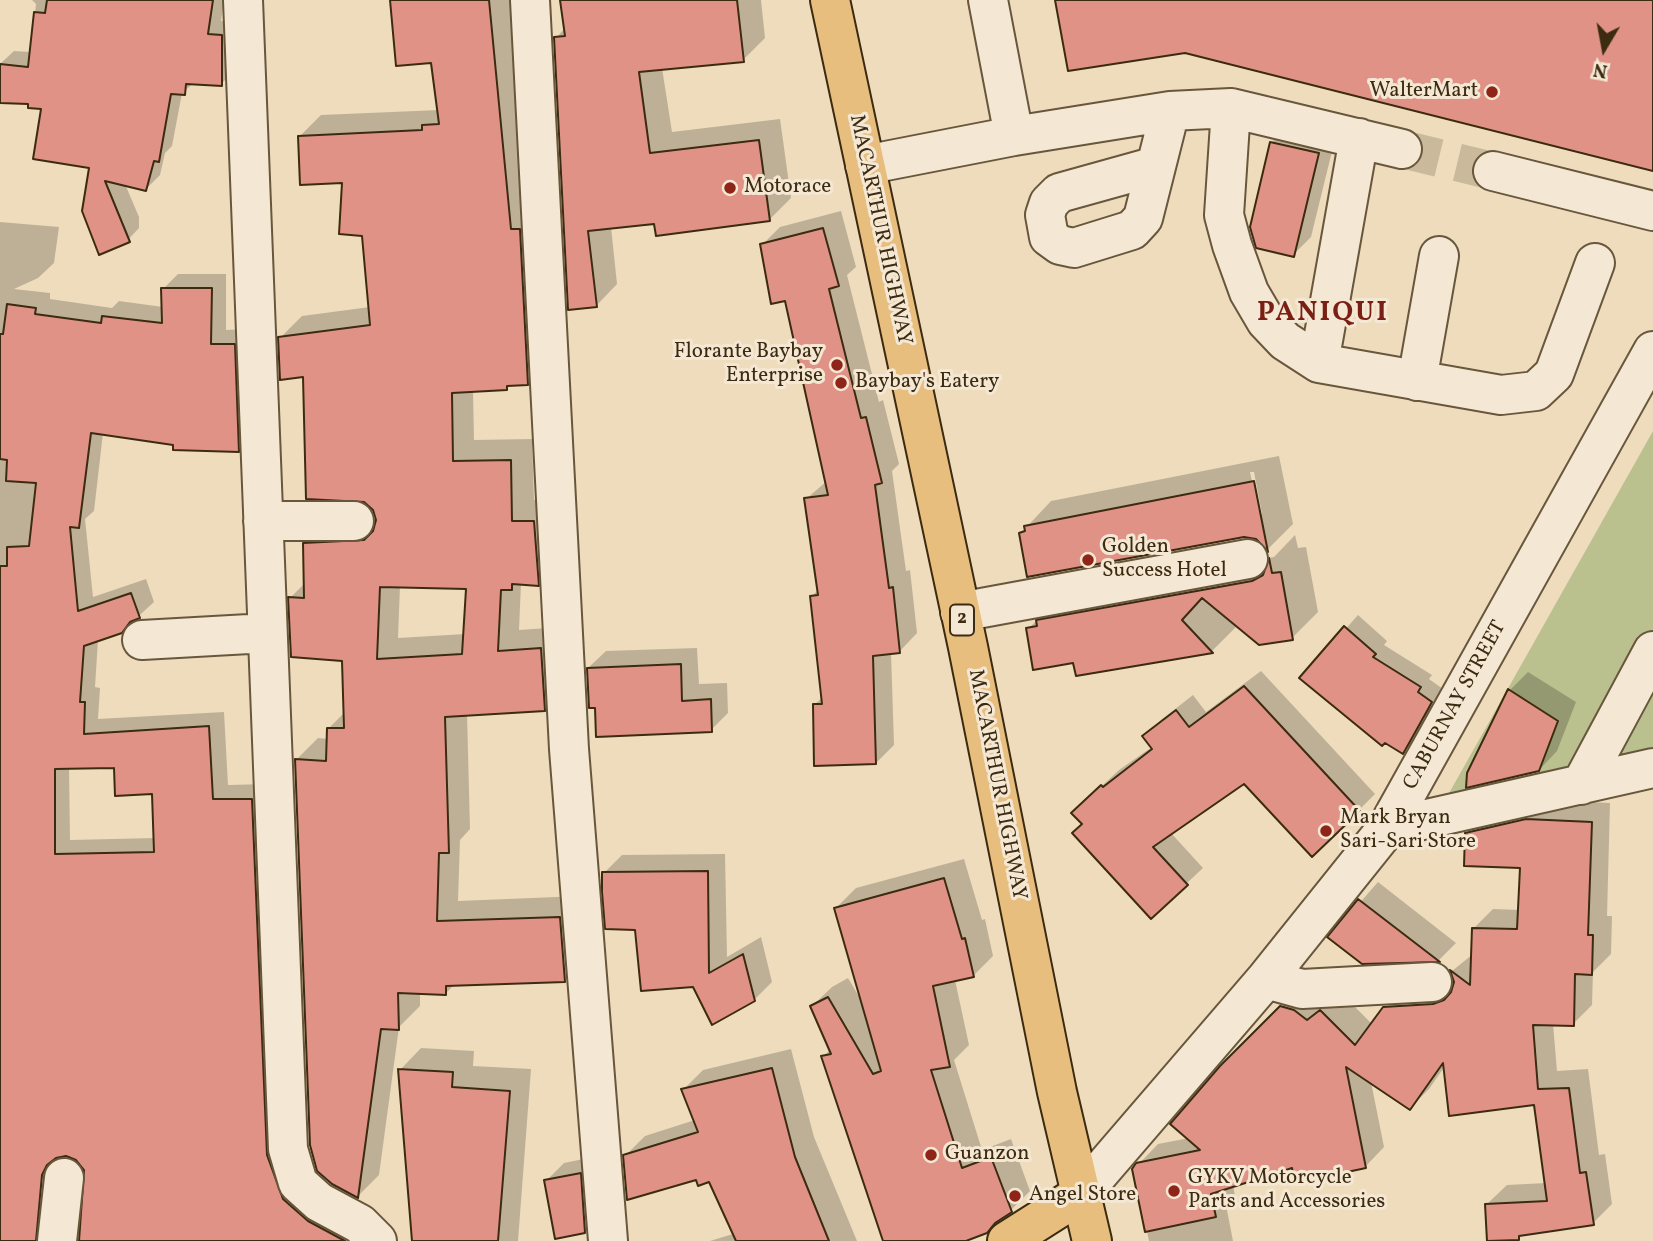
<!DOCTYPE html>
<style>
body{margin:0}
#map{position:relative;width:1653px;height:1241px;overflow:hidden;background:#eedcbd;font-family:Vollkorn,serif}
canvas{display:block}
.north{position:absolute;left:1569px;top:14px;width:70px;height:70px;-webkit-text-stroke:5px #f4e8d4;paint-order:stroke;rotate:190deg;font-size:19px;font-weight:700;line-height:28px;text-align:center;color:#3c2b11}
.north::after{content:'';display:block;margin:auto;width:24px;height:32px;background:#3c2b11;clip-path:polygon(50% 0,100% 100%,50% 72%,0 100%)}
</style>
<div id="map">
<canvas width="1653" height="1241"></canvas>
<div class="north">N</div>
</div>
<script>
const ctx = document.querySelector('canvas').getContext('2d');
ctx.lineJoin = 'round';
function fillPath(path, color) {
  ctx.fillStyle = color;
  ctx.fill(path, 'evenodd');
}
function toPath(rows) {
  const path = new Path2D();
  for (const r of rows) {
    path.moveTo(r[0], r[1]);
    for (let i = 2; i < r.length; i += 2) path.lineTo(r[i], r[i + 1]);
  }
  return path;
}
function strokePath(path, color, width, dash) {
  ctx.strokeStyle = color;
  ctx.lineWidth = width;
  ctx.lineCap = dash ? 'butt' : 'round';
  ctx.setLineDash(dash || []);
  ctx.stroke(path);
}
function label(font, color, halo, rows, align = 'center') {
  ctx.font = font + ' Vollkorn,serif';
  ctx.lineWidth = 6;
  ctx.setLineDash([]);
  ctx.textBaseline = 'middle';
  ctx.strokeStyle = halo;
  ctx.fillStyle = color;
  for (const [text, x, y, turn = 0] of rows) {
    ctx.save();
    ctx.translate(x, y);
    ctx.rotate((+turn || 0) * Math.PI / 180);
    ctx.textAlign = isNaN(turn) ? turn : align;
    if (halo) ctx.strokeText(text, 0, 0);
    ctx.fillText(text, 0, 0);
    ctx.restore();
  }
}
fillPath(toPath([
 [1653,431,1653,747,1448,795]
]), '#bbc08f');
fillPath(toPath([
 [32,0,224,0,221,21,236,22,235,70,221,84,195,82,182,93,172,146,165,153,160,175,146,189,125,184,139,217,139,228,125,243,91,166,43,107,30,103,0,101,0,64,14,51,31,52,36,4],
 [391,0,512,0,549,362,527,383,473,390,474,440,532,439,534,500,555,500,560,563,538,584,521,583,519,630,562,627,566,688,544,709,467,714,470,829,460,840,458,901,581,896,586,959,564,980,455,984,445,994,420,992,420,1006,399,1027,379,1175,358,1196,296,760,318,738,329,739,329,728,345,712,343,659,290,598,306,582,305,544,326,522,377,520,305,375,280,338,302,316,370,307,363,234,344,181,300,136,321,115,439,110,433,61],
 [400,586,468,587,465,634,398,638],
 [561,0,761,0,765,38,743,60,662,68,672,132,780,119,791,198,769,220,611,227,617,284,596,306,556,38,565,28],
 [1057,0,1653,0,1653,169,1185,52],
 [1290,124,1336,135,1311,237,1293,255,1252,227,1272,142],
 [841,211,856,267,847,275,879,402,883,400,899,464,892,471,906,571,910,570,917,633,900,651,891,652,894,745,876,763,814,705,823,697,812,596,819,589,806,499,827,481,786,299,762,245,780,227],
 [0,222,59,227,54,263,38,278,14,289,50,293,50,299,112,308,119,301,163,307,163,289,178,274,226,274,226,330,249,329,253,435,238,450,103,433,94,511,85,519,93,597,146,579,154,602,121,632,98,640,95,687,100,688,98,719,224,712,228,785,267,784,281,1134,361,1241,79,1241,88,1180,85,1168,77,1159,67,1155,60,1156,50,1222,57,1241,0,1241],
 [115,766,154,792,155,838,70,840,69,767],
 [1279,456,1293,524,1268,549,1257,537,1021,533,1051,501],
 [1250,472,1254,472,1262,514,1259,514],
 [1295,535,1298,548,1306,547,1318,612,1292,638,1238,625,1212,651,1077,674,1075,661,1028,629,1063,595,1274,557],
 [1358,615,1387,641,1384,645,1432,675,1429,679,1443,689,1415,740,1403,752,1302,678],
 [697,648,699,684,727,683,728,713,711,730,597,706,588,668,606,651],
 [1261,671,1375,794,1359,810,1244,782,1171,833,1203,868,1186,884,1084,824,1090,797,1119,770,1152,747,1144,736,1161,720,1193,695,1206,712],
 [1528,672,1576,702,1557,751,1539,770,1510,690],
 [1547,800,1610,803,1607,916,1612,916,1611,954,1593,972,1592,1005,1573,1024,1553,1024,1557,1071,1588,1069,1599,1155,1605,1154,1612,1204,1593,1223,1523,1234,1518,1239,1487,1204,1507,1185,1546,1183,1536,1104,1445,1066,1429,1089,1410,1108,1371,1082,1384,1147,1365,1167,1294,1166,1233,1185,1235,1196,1226,1205,1233,1241,1149,1241,1134,1169,1158,1144,1189,1138,1222,1067,1301,987,1340,992,1372,1024,1404,988,1455,985,1452,971,1473,954,1473,929,1493,909,1520,910,1522,867,1467,834,1486,814],
 [725,854,727,957,761,937,772,982,754,1000,694,985,636,928,604,873,622,855],
 [964,859,982,920,985,919,993,956,973,976,955,980,969,1045,954,1060,982,1150,1011,1139,1030,1191,1010,1211,961,1241,885,1241,823,1057,831,1049,812,1006,832,987,848,978,861,1000,836,908,856,888],
 [1378,882,1456,943,1439,960,1363,962,1330,937],
 [421,1048,474,1051,473,1066,531,1069,518,1241,414,1241,400,1070],
 [791,1049,814,1137,857,1241,710,1241,785,1218,710,1180,625,1156,645,1136,695,1120,683,1090,703,1070],
 [598,1156,603,1214,585,1232,546,1181,564,1163]
]), '#0003');
const building = toPath([
 [47,0,213,0,208,34,222,35,222,86,186,84,185,95,171,94,159,162,154,161,146,191,105,181,130,242,99,255,82,211,89,168,33,159,41,109,28,108,28,104,0,103,0,64,28,67,34,12,45,13,47,0],
 [390,0,489,0,511,229,520,229,528,385,507,386,507,390,452,393,453,461,511,460,512,521,534,521,539,586,512,584,512,590,501,590,498,651,541,648,545,711,445,717,449,853,439,853,437,921,560,917,565,982,446,986,446,995,398,993,399,1030,381,1029,358,1198,332,1184,317,1171,310,1145,295,759,326,761,327,728,344,728,342,661,291,657,288,597,304,598,303,543,364,540,373,531,376,520,373,510,364,502,306,499,303,377,280,380,278,337,370,325,362,236,339,234,342,183,300,185,298,136,422,130,422,125,439,124,431,63,396,66,390,0],
 [380,587,466,589,462,654,377,659,380,587],
 [560,0,737,0,744,62,639,72,650,153,759,140,770,221,656,236,654,224,588,231,597,307,568,310,554,37,565,36,560,0],
 [1055,0,1653,0,1653,171,1185,53,1068,71,1055,0],
 [1270,142,1319,153,1294,257,1256,248,1250,227,1270,142],
 [823,228,839,286,829,289,861,418,866,417,882,483,875,485,889,588,893,587,900,653,873,656,876,764,814,766,813,704,822,704,810,596,818,595,804,498,828,495,785,301,771,304,760,244,823,228],
 [161,288,212,288,211,344,235,344,239,452,173,450,173,445,91,433,79,528,70,527,78,611,131,593,140,618,130,622,122,633,84,646,80,702,85,702,84,734,209,726,213,799,252,799,267,1155,283,1199,308,1221,345,1241,79,1241,84,1170,76,1160,66,1156,56,1158,47,1165,42,1175,36,1241,0,1241,0,566,7,566,7,547,29,546,36,483,6,481,7,460,0,459,0,334,3,334,7,304,36,308,35,314,101,323,102,316,162,323,161,288],
 [114,768,115,796,152,794,154,852,55,854,55,769,114,768],
 [1254,481,1268,552,1256,539,1244,537,1027,577,1019,533,1025,531,1024,526,1254,481],
 [1269,558,1272,573,1281,572,1293,640,1259,645,1202,598,1182,620,1213,653,1076,676,1073,663,1033,670,1026,628,1037,626,1036,620,1252,581,1263,575,1269,558],
 [1344,626,1376,654,1373,657,1421,687,1418,692,1432,702,1403,754,1385,743,1382,746,1299,678,1344,626],
 [681,664,682,701,711,699,712,732,596,737,595,708,589,708,587,668,681,664],
 [1244,686,1360,811,1312,857,1244,784,1153,847,1188,885,1151,919,1072,833,1082,824,1071,813,1101,785,1103,787,1152,749,1142,736,1176,710,1189,727,1244,686],
 [1508,689,1558,721,1539,771,1466,788,1467,773,1508,689],
 [1526,819,1592,822,1588,935,1593,935,1592,975,1575,974,1574,1026,1533,1025,1538,1089,1569,1088,1580,1173,1586,1172,1594,1225,1519,1236,1519,1240,1487,1241,1485,1204,1547,1201,1534,1105,1449,1116,1443,1063,1410,1110,1346,1067,1366,1168,1295,1183,1292,1168,1211,1194,1216,1217,1145,1232,1132,1169,1136,1163,1200,1150,1170,1124,1220,1066,1280,1006,1294,1010,1307,1020,1320,1010,1355,1045,1383,1007,1433,1004,1444,1000,1451,992,1454,982,1450,970,1470,985,1472,928,1517,929,1520,868,1464,866,1465,833,1526,819],
 [708,871,709,973,743,954,755,1001,712,1025,693,987,641,991,635,930,605,929,602,892,602,872,708,871],
 [944,878,962,939,965,938,974,977,933,986,950,1067,931,1070,962,1168,991,1157,1012,1212,995,1223,987,1233,966,1241,883,1241,821,1056,831,1054,810,1006,828,997,873,1074,881,1071,834,908,944,878],
 [1358,899,1440,962,1362,964,1327,937,1358,899],
 [772,1068,795,1157,829,1241,736,1241,709,1182,698,1186,696,1180,627,1200,623,1155,698,1132,681,1089,772,1068],
 [398,1069,453,1072,452,1087,510,1091,498,1241,412,1241,398,1069],
 [581,1173,585,1233,555,1239,544,1180,581,1173]
]);
fillPath(building, '#e19287');
strokePath(building, '#3c2b11', 2);
strokePath(toPath([
 [1402,149,1493,171]
]), '#cab99b', 38, [38, 19]);
const minor = toPath([
 [243,0,288,1149,298,1183,319,1202,360,1224,377,1241],
 [530,0,569,749,608,1241],
 [988,0,1014,136],
 [1231,108,1224,215,1232,245,1249,292,1266,321,1285,341,1319,363,1501,395,1536,391,1554,374,1595,263],
 [865,165,1014,136,1170,111,1231,108,1402,149],
 [1156,166,1059,193,1049,203,1045,215,1049,237,1060,245,1074,248,1132,230,1143,218,1170,111],
 [1493,171,1653,211],
 [1319,363,1359,138],
 [1417,381,1439,256],
 [263,521,354,521],
 [960,612,1248,559],
 [142,640,267,633],
 [1581,785,1653,651],
 [1387,828,1653,768],
 [1266,979,1302,989,1432,982],
 [1081,1194,1266,979,1387,828,1653,351],
 [57,1241,64,1178]
]);
const major = toPath([
 [1007,1241,1081,1194]
]);
const highway = toPath([
 [830,0,968,647,1057,1092,1092,1241]
]);
strokePath(minor, '#68573c', 42);
strokePath(major, '#3c2b11', 42);
strokePath(highway, '#3c2b11', 42);
strokePath(minor, '#f4e8d4', 38);
strokePath(major, '#e7be7e', 38);
strokePath(highway, '#e7be7e', 38);
for (const [x, y, r, color] of [
 [1492,92,7,"#8f2418"],
 [730,188,7,"#8f2418"],
 [837,365,7,"#8f2418"],
 [841,383,7,"#8f2418"],
 [1088,560,7,"#8f2418"],
 [1326,831,7,"#8f2418"],
 [931,1155,7,"#8f2418"],
 [1174,1191,7,"#8f2418"],
 [1015,1196,7,"#8f2418"]
]) {
  const dot = new Path2D();
  dot.arc(x, y, r, 0, 2 * Math.PI);
  ctx.fillStyle = color;
  ctx.fill(dot);
  strokePath(dot, '#f4e8d4', 2.5);
}
for (const [x, y, w] of [
 [962,620,24]
]) {
  const box = new Path2D();
  box.roundRect(x - w / 2, y - 15.5, w, 31, 5);
  ctx.fillStyle = '#f4e8d4';
  ctx.fill(box);
  strokePath(box, '#3c2b11', 2);
}
label('bold 19px', '#3c2b11', null, [
 ["2",962,620]
]);
label('21px', '#3c2b11', '#f4e8d4', [
 ["WalterMart",1478,92,"right"],
 ["Motorace",744,188],
 ["Florante Baybay",823,353,"right"],
 ["Enterprise",823,377,"right"],
 ["Baybay's Eatery",855,383],
 ["Golden",1102,548],
 ["Success Hotel",1102,572],
 ["Mark Bryan",1340,819],
 ["Sari-Sari Store",1340,843],
 ["Guanzon",945,1155],
 ["GYKV Motorcycle",1188,1179],
 ["Parts and Accessories",1188,1203],
 ["Angel Store",1029,1196]
], 'left');
label('21px', '#3c2b11', '#f4e8d4', [
 ["MACARTHUR HIGHWAY",879,230,78],
 ["CABURNAY STREET",1456,706,-61],
 ["MACARTHUR HIGHWAY",996,785,79]
]);
ctx.letterSpacing = '2px';
label('bold 28px', '#7a1f14', '#f4e8d4', [
 ["PANIQUI",1323,315]
]);
ctx.letterSpacing = '0px';
</script>
